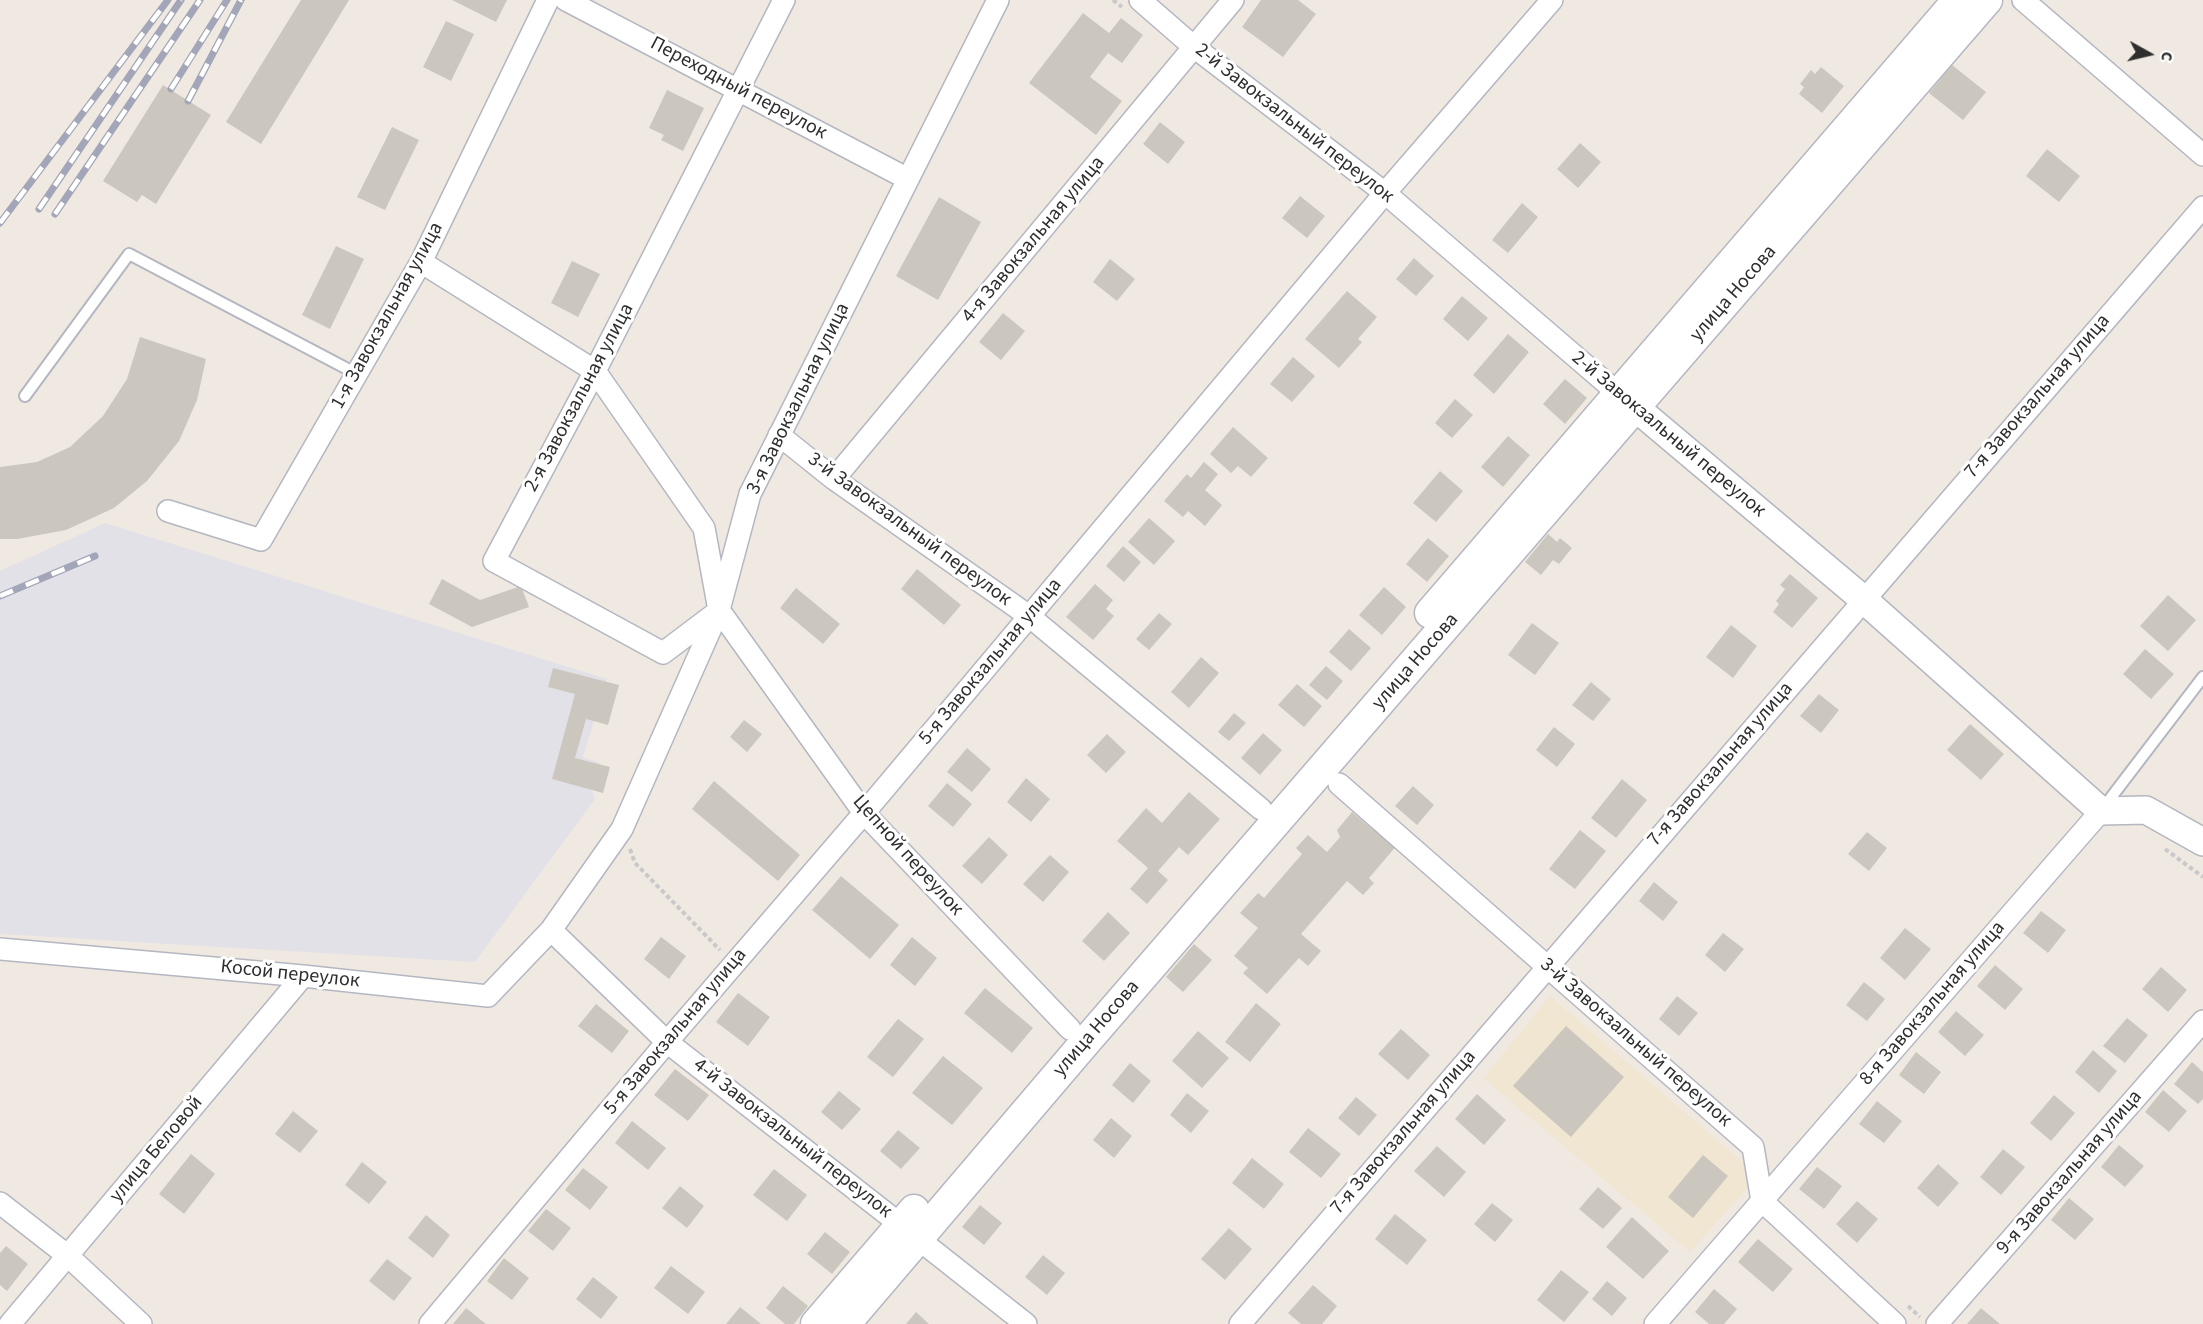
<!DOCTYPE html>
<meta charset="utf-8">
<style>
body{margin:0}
#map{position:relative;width:2203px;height:1324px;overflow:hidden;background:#efe9e1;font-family:"Source Sans 3",sans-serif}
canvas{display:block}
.north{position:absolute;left:2119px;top:24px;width:60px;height:60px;-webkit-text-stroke:4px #fff;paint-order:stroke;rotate:98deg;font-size:16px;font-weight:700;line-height:24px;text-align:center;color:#2e2e2e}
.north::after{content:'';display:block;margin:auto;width:21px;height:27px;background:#2e2e2e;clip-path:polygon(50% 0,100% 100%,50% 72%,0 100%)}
</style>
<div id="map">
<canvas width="2203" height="1324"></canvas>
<div class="north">С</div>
</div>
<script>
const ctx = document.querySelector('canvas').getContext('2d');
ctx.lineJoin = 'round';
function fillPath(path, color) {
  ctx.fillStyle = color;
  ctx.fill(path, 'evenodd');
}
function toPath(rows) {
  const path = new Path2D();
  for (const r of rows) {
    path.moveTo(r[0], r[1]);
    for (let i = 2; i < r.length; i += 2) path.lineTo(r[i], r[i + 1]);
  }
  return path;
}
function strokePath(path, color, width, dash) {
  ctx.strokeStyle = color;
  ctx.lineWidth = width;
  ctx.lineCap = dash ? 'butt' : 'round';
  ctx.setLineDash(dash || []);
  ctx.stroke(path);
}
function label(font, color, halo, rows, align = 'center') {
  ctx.font = font + ' "Source Sans 3",sans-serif';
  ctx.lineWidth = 6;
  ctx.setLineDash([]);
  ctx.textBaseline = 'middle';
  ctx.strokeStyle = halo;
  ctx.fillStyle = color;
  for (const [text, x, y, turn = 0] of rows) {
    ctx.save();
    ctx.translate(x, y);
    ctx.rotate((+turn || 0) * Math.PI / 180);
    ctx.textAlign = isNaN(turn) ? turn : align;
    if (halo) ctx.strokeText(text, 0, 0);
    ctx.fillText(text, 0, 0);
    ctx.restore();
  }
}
fillPath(toPath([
 [105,523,607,679,583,757,600,763,592,790,595,799,475,962,0,934,0,571]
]), '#e3e1e8');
fillPath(toPath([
 [1550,996,1746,1165,1750,1185,1690,1252,1483,1078]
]), '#f0e6d1');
fillPath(toPath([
 [301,0,349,0,261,144,226,122],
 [452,0,507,0,496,22],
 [1261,0,1298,0,1316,14,1283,57,1242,27],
 [1083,13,1109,33,1121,18,1143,35,1122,63,1108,53,1090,77,1122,101,1096,135,1029,83],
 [446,21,474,34,451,81,423,67],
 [1952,65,1986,92,1963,120,1929,93],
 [1821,67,1844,86,1822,113,1799,94,1804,87,1800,84,1811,70,1815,74],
 [163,85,211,115,156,204,142,195,137,202,103,181],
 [667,90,704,108,683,151,661,140,664,135,649,128],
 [1160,122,1185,142,1168,164,1143,144],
 [392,127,419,140,385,210,357,197],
 [1580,143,1601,162,1578,188,1557,169],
 [2047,149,2080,176,2059,202,2026,176],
 [1300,196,1325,216,1307,238,1282,218],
 [939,197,981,222,938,300,896,276],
 [1522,203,1538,217,1508,253,1492,240],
 [336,246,364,259,330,329,302,315],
 [1414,258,1434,276,1416,296,1396,279],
 [1110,259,1135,279,1117,301,1093,282],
 [572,261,600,274,578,317,551,303],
 [1347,291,1377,317,1358,339,1362,342,1339,368,1305,339],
 [1462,296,1488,318,1468,341,1443,319],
 [1003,313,1025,331,1001,360,979,342],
 [1508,334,1529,352,1494,394,1473,375],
 [140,337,206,359,197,400,179,441,147,481,114,508,66,530,17,539,0,539,0,467,37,462,70,447,103,416,127,379],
 [1293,357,1315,376,1292,402,1270,384],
 [1565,379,1587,398,1565,424,1543,404],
 [1455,399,1473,415,1452,438,1435,423],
 [1233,427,1268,458,1251,477,1238,466,1231,473,1210,454],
 [1508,436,1530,455,1503,487,1481,467],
 [1204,462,1218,474,1205,490,1222,505,1205,526,1188,511,1183,517,1164,501,1187,474,1191,478],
 [1440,471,1463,491,1436,522,1413,503],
 [1149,518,1175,541,1154,565,1128,542],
 [1548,534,1557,542,1560,538,1572,548,1559,564,1553,560,1541,575,1525,562],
 [1428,538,1449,556,1427,582,1406,564],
 [1123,546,1141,562,1124,582,1106,566],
 [917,569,961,605,944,625,901,589],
 [1790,574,1818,598,1792,628,1773,612,1779,604,1776,601,1785,589,1780,585],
 [442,579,480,600,521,586,529,607,472,627,429,604],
 [1095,584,1113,600,1106,609,1114,616,1093,640,1066,617],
 [1384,587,1406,607,1382,635,1359,615],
 [796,588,840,624,823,644,780,608],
 [2168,595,2196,620,2168,651,2140,626],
 [1159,613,1172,624,1149,650,1136,639],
 [1532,623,1559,643,1535,675,1508,655],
 [1731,625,1757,646,1733,678,1706,657],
 [1349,629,1371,648,1351,671,1329,652],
 [2145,649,2174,674,2151,699,2123,674],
 [1201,657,1219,673,1189,708,1171,692],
 [1326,666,1343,681,1327,700,1309,685],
 [553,668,619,685,608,725,586,719,575,758,610,767,603,793,552,779,575,694,548,687],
 [1591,682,1611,699,1593,721,1572,705],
 [1297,684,1322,706,1304,727,1278,705],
 [1819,694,1839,710,1821,733,1800,716],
 [1234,713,1246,723,1229,741,1218,732],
 [744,720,762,734,747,752,730,737],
 [1970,724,2004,754,1981,780,1947,750],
 [1554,727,1575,744,1557,767,1536,750],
 [1263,733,1282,750,1260,775,1241,758],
 [1107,734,1126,752,1106,773,1087,755],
 [967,748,991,769,972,792,947,772],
 [1026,778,1050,799,1031,822,1007,802],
 [1622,779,1647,800,1616,838,1591,818],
 [714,781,800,855,778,881,692,809],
 [947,783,972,804,953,827,928,806],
 [1413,786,1434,805,1417,825,1395,806],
 [1189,792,1220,819,1188,855,1179,847,1158,871,1168,880,1147,904,1130,889,1148,868,1117,841,1146,808,1162,823],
 [1352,812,1372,829,1380,827,1398,844,1369,878,1374,883,1363,895,1347,881,1301,934,1321,951,1308,966,1299,958,1267,994,1243,973,1248,968,1234,956,1258,928,1240,913,1258,893,1264,898,1302,854,1296,848,1308,835,1327,852,1340,837,1337,830],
 [1580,830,1606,851,1575,889,1549,869],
 [1867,832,1887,848,1869,871,1848,854],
 [989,837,1008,855,982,884,962,866],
 [1050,855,1069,872,1043,902,1023,884],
 [841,876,899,925,870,959,812,910],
 [1654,882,1678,902,1663,921,1639,901],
 [2041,911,2066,930,2048,953,2023,933],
 [1108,912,1130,933,1104,961,1082,941],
 [1905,928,1931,949,1905,980,1880,958],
 [1723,933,1744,949,1725,972,1705,955],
 [661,937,686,956,669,979,644,959],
 [912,937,937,958,915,986,890,965],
 [1194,944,1212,960,1183,992,1166,977],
 [1995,965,2023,989,2005,1010,1977,986],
 [2161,967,2187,990,2168,1012,2142,989],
 [1864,982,1885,999,1867,1021,1846,1005],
 [985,988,1033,1028,1012,1053,964,1013],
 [738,993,770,1017,748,1046,716,1022],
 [1677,996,1698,1013,1679,1036,1659,1019],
 [1256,1003,1281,1024,1250,1062,1225,1042],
 [596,1004,629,1031,612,1053,578,1026],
 [1956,1011,1984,1035,1965,1056,1938,1032],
 [2127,1018,2148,1035,2125,1063,2103,1046],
 [898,1019,924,1039,893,1077,867,1057],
 [1566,1026,1624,1077,1571,1137,1513,1086],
 [1401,1029,1430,1055,1408,1080,1378,1054],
 [1198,1031,1229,1058,1202,1088,1172,1061],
 [2093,1050,2117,1071,2099,1093,2075,1072],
 [1916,1052,1941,1072,1924,1094,1899,1075],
 [943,1056,983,1088,952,1125,912,1093],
 [2192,1062,2203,1072,2203,1099,2198,1104,2174,1084],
 [1130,1063,1151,1081,1133,1103,1112,1085],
 [675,1069,709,1095,688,1121,654,1095],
 [2163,1090,2187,1111,2169,1132,2145,1112],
 [839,1091,861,1109,842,1130,821,1112],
 [1187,1093,1209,1111,1191,1133,1170,1115],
 [1477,1094,1506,1120,1484,1145,1455,1119],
 [2054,1095,2075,1113,2051,1141,2030,1123],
 [1356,1097,1377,1115,1359,1136,1338,1118],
 [1877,1101,1902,1121,1884,1143,1859,1124],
 [293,1111,318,1131,300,1153,275,1134],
 [1111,1118,1132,1136,1114,1158,1093,1140],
 [632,1121,666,1148,648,1170,615,1143],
 [1308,1128,1341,1154,1321,1178,1289,1152],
 [898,1130,920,1148,901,1169,880,1151],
 [2119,1145,2144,1166,2125,1187,2101,1167],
 [1437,1146,1466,1172,1444,1197,1414,1171],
 [2003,1149,2025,1167,2001,1195,1980,1177],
 [191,1154,215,1174,184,1214,159,1194],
 [1703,1155,1728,1176,1693,1218,1668,1197],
 [1252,1158,1284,1184,1264,1209,1232,1183],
 [362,1162,387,1182,369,1204,345,1185],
 [1938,1164,1959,1183,1938,1207,1917,1188],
 [1817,1167,1842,1186,1824,1209,1799,1189],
 [583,1168,608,1187,590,1210,565,1190],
 [774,1169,807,1195,787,1221,753,1195],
 [680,1186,704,1206,687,1228,662,1208],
 [1598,1187,1622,1208,1603,1229,1579,1209],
 [2069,1198,2094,1219,2075,1240,2051,1220],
 [1857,1201,1878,1219,1857,1243,1836,1224],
 [1492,1203,1513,1220,1495,1242,1474,1224],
 [980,1205,1002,1223,984,1245,962,1227],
 [546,1209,571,1228,553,1251,528,1231],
 [1395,1214,1427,1240,1407,1265,1375,1239],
 [426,1215,450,1235,433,1258,408,1238],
 [1632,1217,1669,1251,1643,1279,1606,1247],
 [1229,1228,1252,1249,1225,1280,1201,1259],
 [825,1232,850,1252,832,1274,807,1254],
 [1758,1239,1793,1269,1773,1292,1738,1262],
 [6,1246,28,1264,7,1291,0,1285,0,1253],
 [1043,1255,1065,1273,1047,1295,1025,1277],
 [504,1258,529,1278,512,1300,487,1281],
 [387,1259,412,1278,394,1301,369,1281],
 [671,1266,705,1292,688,1314,654,1288],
 [1561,1270,1589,1292,1564,1322,1537,1300],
 [593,1277,618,1297,601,1319,576,1299],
 [1607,1281,1627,1298,1612,1316,1592,1299],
 [1313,1285,1337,1306,1322,1324,1301,1324,1288,1313],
 [783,1286,808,1306,794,1324,785,1324,766,1308],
 [1714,1289,1737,1309,1724,1324,1709,1324,1695,1312],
 [740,1307,761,1324,726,1324],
 [466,1308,486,1324,453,1324],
 [1981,1308,2000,1324,1967,1324],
 [916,1312,929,1324,906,1324]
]), '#cbc7bf');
const service = toPath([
 [25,396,129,254,357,374],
 [2103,808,2203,677]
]);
const minor = toPath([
 [566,0,908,179],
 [1140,0,1194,47,1385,193,1619,394],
 [2023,0,2203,155],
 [421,262,595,371,704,528,719,610,864,813,1070,1029],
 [779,435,834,479,1029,616,1261,809],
 [834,479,1233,0],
 [168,511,261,540,421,262,548,0],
 [716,613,663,653,494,561,595,371,784,0],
 [1339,784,1753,1147,1762,1201,1895,1324],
 [551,930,667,1042,901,1225],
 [0,949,303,976,488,996,551,930,622,829,719,610,750,494,998,0],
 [0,1203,68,1256,141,1324],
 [917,1238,1026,1324],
 [10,1324,303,976],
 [430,1324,667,1042,864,813,1385,193,1552,0],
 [1240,1324,2203,207],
 [1655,1324,2101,811],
 [1937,1324,2203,1021]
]);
const tertiary = toPath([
 [1636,408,1863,599,2101,811,2146,810,2203,842]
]);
const secondary = toPath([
 [1430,613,1958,0],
 [816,1324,914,1210],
 [845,1324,1083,1045,1987,0]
]);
strokePath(service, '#b4b7c1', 14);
strokePath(minor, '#b4b7c1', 24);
strokePath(tertiary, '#b4b7c1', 30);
strokePath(secondary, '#b4b7c1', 33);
strokePath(toPath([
 [1113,0,1122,7],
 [630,849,635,863,720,950],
 [2165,849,2203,877],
 [1908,1306,1920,1317]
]), '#c9c9c9', 4, [4.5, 3]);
strokePath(service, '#fff', 10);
strokePath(minor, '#fff', 21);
strokePath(tertiary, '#fff', 27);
strokePath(secondary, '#fff', 30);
const rail = toPath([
 [171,89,227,0],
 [188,101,241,0],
 [39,209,181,0],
 [55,214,200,0],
 [0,223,168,0],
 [0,596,95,556]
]);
strokePath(rail, '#a3a6b8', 7);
strokePath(rail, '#fff', 4.5, [14]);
label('20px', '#2e2e2e', '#fff', [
 ["Переходный переулок",738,89,28],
 ["2-й Завокзальный переулок",1294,124,38],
 ["4-я Завокзальная улица",1034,240,-50],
 ["улица Носова",1734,294,-49],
 ["1-я Завокзальная улица",388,316,-61],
 ["7-я Завокзальная улица",2038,397,-49],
 ["2-я Завокзальная улица",580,398,-62],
 ["3-я Завокзальная улица",799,399,-64],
 ["2-й Завокзальный переулок",1668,435,40],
 ["3-й Завокзальный переулок",909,530,36],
 ["5-я Завокзальная улица",991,662,-50],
 ["улица Носова",1416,662,-49],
 ["7-я Завокзальная улица",1721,765,-49],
 ["Цепной переулок",907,856,48],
 ["Косой переулок",290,975,6],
 ["8-я Завокзальная улица",1933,1004,-49],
 ["улица Носова",1097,1029,-49],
 ["5-я Завокзальная улица",676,1032,-50],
 ["3-й Завокзальный переулок",1635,1043,41],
 ["7-я Завокзальная улица",1404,1133,-49],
 ["4-й Завокзальный переулок",792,1139,38],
 ["улица Беловой",157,1150,-50],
 ["9-я Завокзальная улица",2070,1173,-49]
]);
</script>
